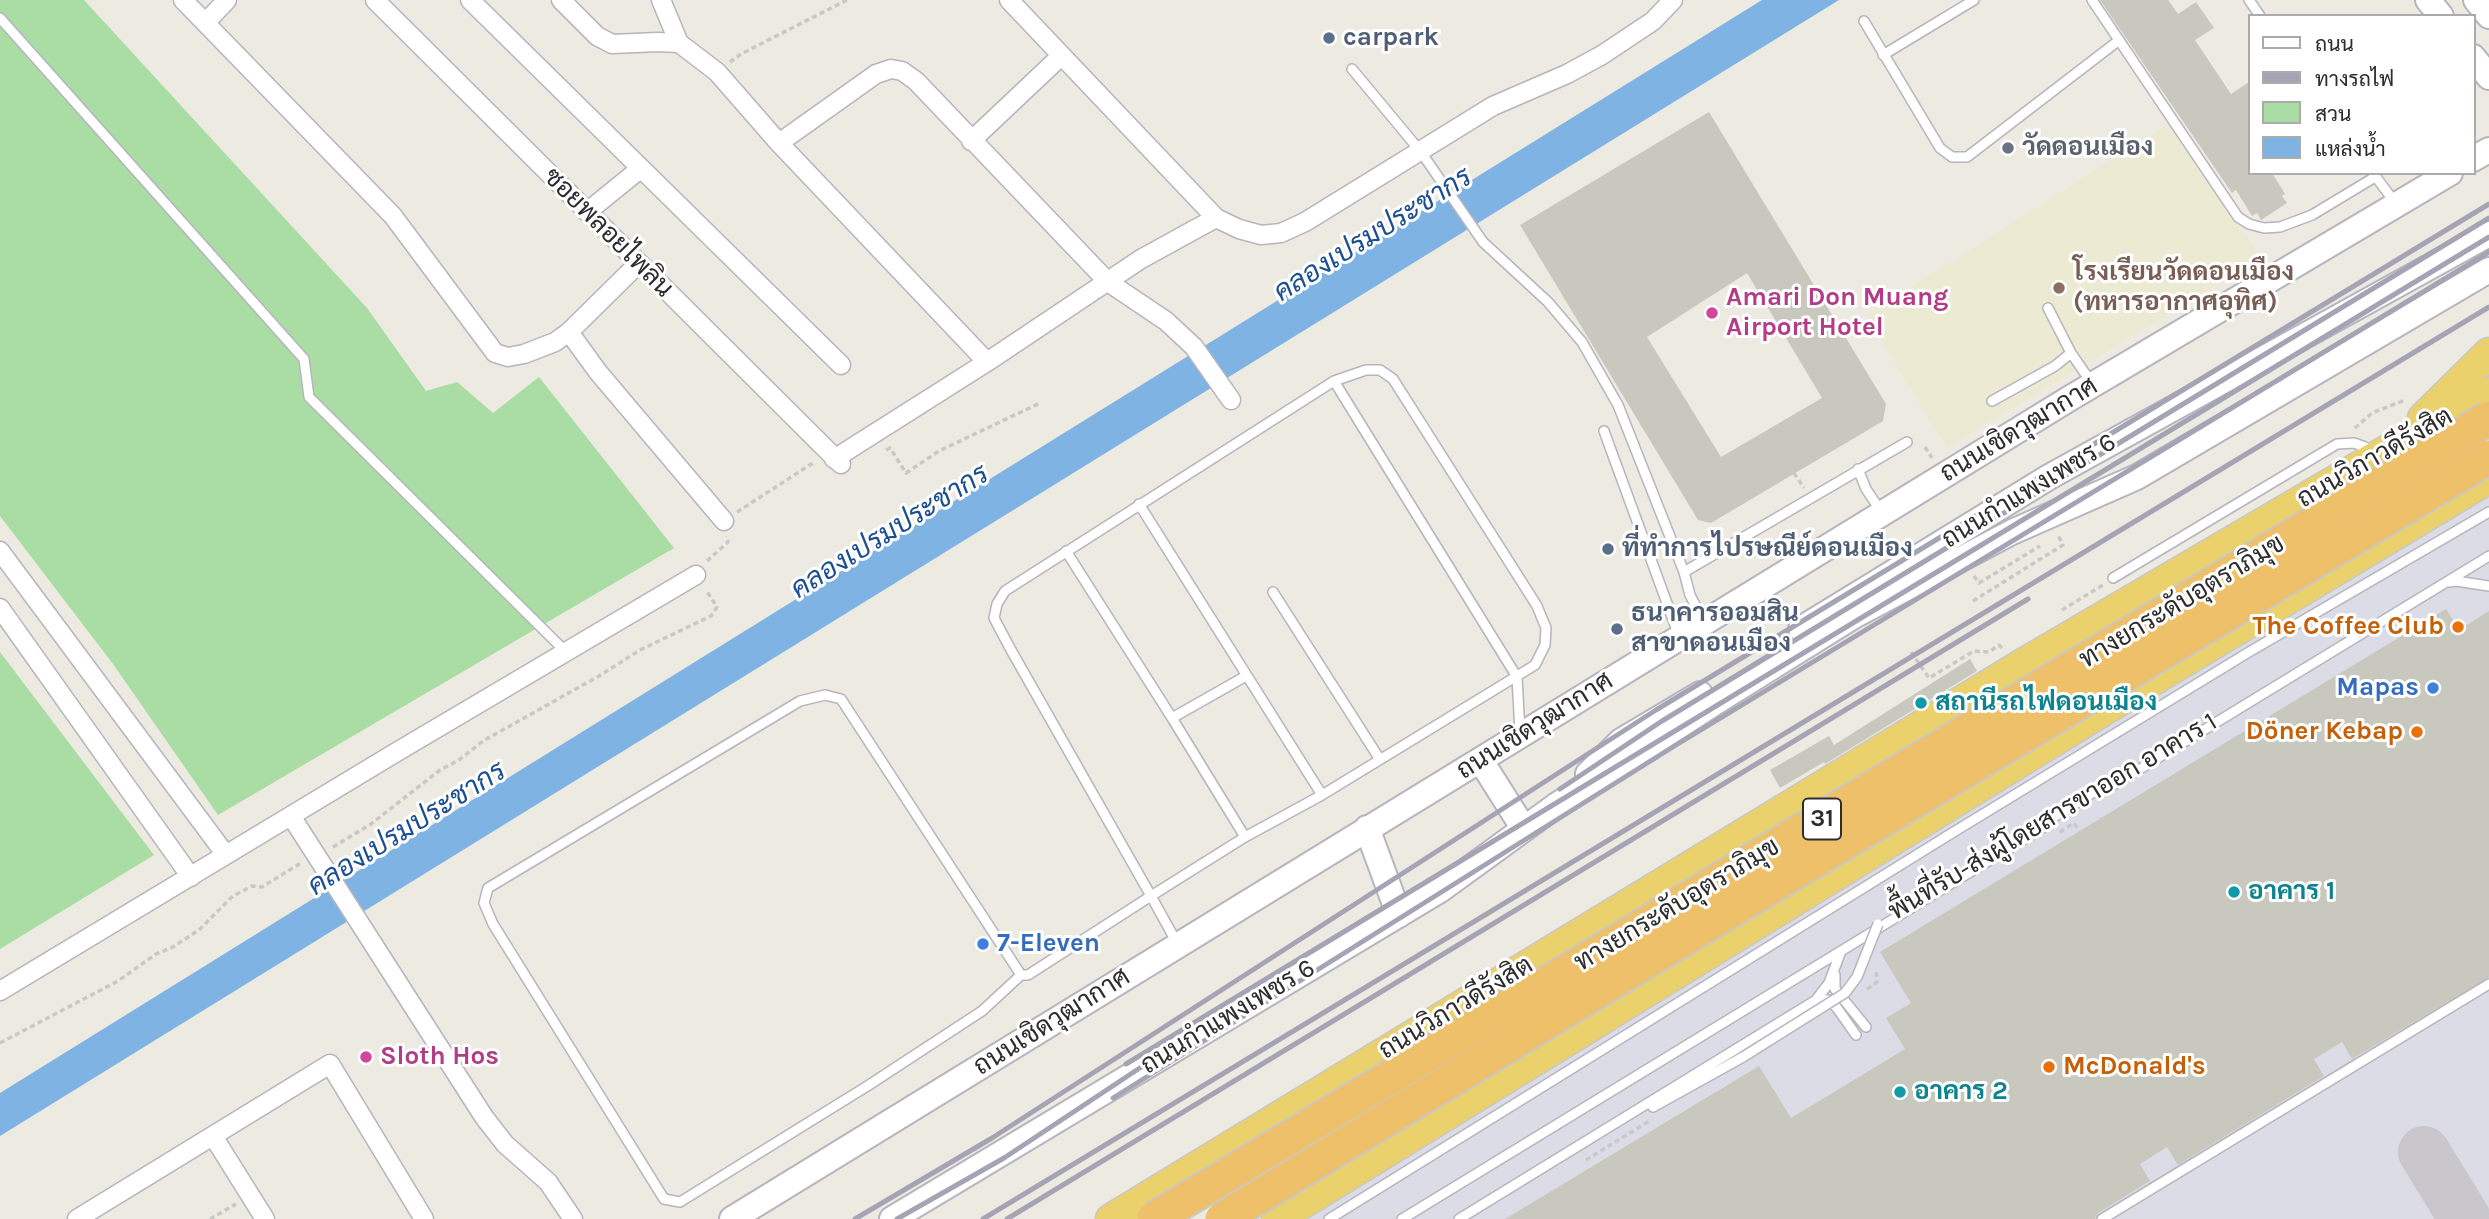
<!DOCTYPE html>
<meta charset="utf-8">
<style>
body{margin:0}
#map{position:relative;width:2489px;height:1219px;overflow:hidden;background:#edeae1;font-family:Karla,Sarabun,sans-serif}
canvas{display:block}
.legend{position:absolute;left:2248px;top:14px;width:228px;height:161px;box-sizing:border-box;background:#fff;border:2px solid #ababab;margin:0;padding:9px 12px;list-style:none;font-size:21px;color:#2d2d2d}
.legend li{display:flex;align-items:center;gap:14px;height:35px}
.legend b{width:35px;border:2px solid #ababab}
</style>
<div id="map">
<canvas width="2489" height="1219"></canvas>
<ul class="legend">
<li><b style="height:9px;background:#fff"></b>ถนน</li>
<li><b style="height:9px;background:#a5a4b5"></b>ทางรถไฟ</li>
<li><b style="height:19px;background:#aadda3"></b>สวน</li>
<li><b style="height:19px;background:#7fb3e4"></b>แหล่งน้ำ</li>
</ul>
</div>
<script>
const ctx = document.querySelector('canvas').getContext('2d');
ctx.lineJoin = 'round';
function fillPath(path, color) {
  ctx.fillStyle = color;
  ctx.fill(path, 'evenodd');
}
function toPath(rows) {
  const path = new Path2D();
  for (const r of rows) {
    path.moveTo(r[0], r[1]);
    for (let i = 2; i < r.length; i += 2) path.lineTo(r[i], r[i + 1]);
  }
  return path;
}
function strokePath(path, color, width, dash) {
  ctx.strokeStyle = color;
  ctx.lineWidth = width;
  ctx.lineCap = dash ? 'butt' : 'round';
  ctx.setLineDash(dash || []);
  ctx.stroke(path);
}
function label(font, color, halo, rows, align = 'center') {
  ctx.font = font + ' Karla,Sarabun,sans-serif';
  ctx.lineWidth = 6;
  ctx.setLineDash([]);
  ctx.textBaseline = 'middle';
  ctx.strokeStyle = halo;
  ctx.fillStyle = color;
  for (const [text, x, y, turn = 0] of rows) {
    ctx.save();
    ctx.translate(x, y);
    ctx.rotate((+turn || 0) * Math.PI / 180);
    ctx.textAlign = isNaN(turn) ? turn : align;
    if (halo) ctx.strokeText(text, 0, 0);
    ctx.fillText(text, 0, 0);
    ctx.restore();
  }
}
fillPath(toPath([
 [2168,124,2261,258,1947,448,1866,316]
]), '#ecead2');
fillPath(toPath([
 [2489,495,2489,1219,1288,1219]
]), '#dcdce6');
fillPath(toPath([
 [0,0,84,0,367,308,426,391,457,382,493,413,539,377,674,548,218,815,113,664,0,516],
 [0,652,154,855,0,949]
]), '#aadda3');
fillPath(toPath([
 [1762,0,1839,0,0,1136,0,1093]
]), '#7fb3e4');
strokePath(toPath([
 [2424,1152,2465,1219]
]), '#c9c7cb', 52);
fillPath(toPath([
 [2100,0,2168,0,2178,14,2196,2,2214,28,2195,40,2231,94,2249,82,2249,173,2272,173,2285,194,2282,196,2287,203,2261,220,2257,213,2252,216,2236,190,2232,193],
 [1709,112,1886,404,1883,421,1711,523,1698,520,1520,225],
 [1747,273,1822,398,1721,457,1647,337],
 [2446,609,2459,630,2489,611,2489,977,2352,1059,2342,1042,2314,1059,2324,1076,2178,1165,2167,1147,2140,1164,2150,1181,2098,1213,2095,1219,1505,1219,1759,1066,1791,1118,1905,1049,1886,1018,1911,1003,1880,952],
 [1970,659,1977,671,1825,764,1824,762,1780,788,1770,770,1829,736,1834,745]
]), '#c9c8bf');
const service = toPath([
 [2092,0,2238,217,2249,224,2264,228,2280,227,2312,215,2375,177],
 [2249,0,2260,16],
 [0,18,304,359,309,397,566,652],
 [1864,21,1940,148,1952,157,1967,157,2118,41],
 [1883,55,1974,0],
 [1352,69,1421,152,1483,242,1548,302,1582,342,1618,405,1684,572,1690,595,1703,620],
 [2373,173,2396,204],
 [2048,308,2071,353,2091,382],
 [1334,381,1517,677,1520,732],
 [1992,401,2055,366,2071,353],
 [1604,431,1679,636],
 [1858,469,1866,489,1882,513],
 [1139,504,1322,795],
 [1066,551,1172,718,1246,676],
 [1684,572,1907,442],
 [2113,578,2337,444,2354,443,2365,447,2369,455],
 [2449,582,2456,581,2489,586],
 [1273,592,1379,758],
 [1172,718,1245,837],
 [2112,786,2489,556],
 [1021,975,841,699,825,695,800,701,488,888,484,903,493,924,664,1199,680,1202,869,1085,982,1011,1021,975,1028,975,1151,896,1245,837,1322,795,1535,665,1545,645,1546,628,1537,606,1393,379,1380,370,1366,370,1334,381,1005,591,997,604,994,618,1011,650,1151,896,1177,943],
 [1835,975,1835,989,1866,1027],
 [1825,1000,1829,1000,1837,1008,1856,1035],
 [1653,1107,1743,1057],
 [1329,1219,1952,833,2249,652,2489,512],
 [1402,1219,2049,824],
 [1459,1219,1816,1000,1829,983,1841,951],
 [2102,1219,2489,984]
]);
const minor = toPath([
 [183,0,393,216,495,353,508,357,524,354,555,342,569,332,598,372,724,521],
 [375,0,841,464],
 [470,0,841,365],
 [561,0,597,36,612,44,658,42,679,43,717,72,779,143,987,362],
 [661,0,679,43],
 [1009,0,1216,218],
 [206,22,227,0],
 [971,141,1061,56],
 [779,143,876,74,891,69,902,71,916,81,1108,282,1166,321,1194,347,1231,400],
 [587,212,640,169],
 [569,332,639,263],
 [834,459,987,362,1141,259,1192,231,1216,218,1239,229,1261,235,1281,233,1305,222,1493,106,1567,74,1602,55,1653,21,1673,0],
 [0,551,226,855],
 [0,608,191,877],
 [291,816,484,1117,505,1144,548,1182,573,1219],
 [0,991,400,750,696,575],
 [213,1136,265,1219],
 [77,1219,330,1064,424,1219]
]);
const secondary = toPath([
 [2428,0,2441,16],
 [2476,0,2489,16],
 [2473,57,2489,77],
 [2473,159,2489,150],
 [1801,629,2049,477,2489,234],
 [1481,761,1524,829],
 [1588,774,1621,741,1700,694],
 [1367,828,1399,915],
 [732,1219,2072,397,2450,173],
 [892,1219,1440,890,1557,805,1719,700,1852,617,2012,532,2137,477,2489,270]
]);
const trunk = toPath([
 [2423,418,2489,353],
 [1111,1219,2021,665,2398,444,2424,426,2489,393],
 [1277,1219,2130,694,2489,478]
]);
strokePath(service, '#b5b4bf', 12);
strokePath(minor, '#b5b4bf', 21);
strokePath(secondary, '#b5b4bf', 28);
strokePath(trunk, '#c8c8c8', 33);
strokePath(toPath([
 [730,62,741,54,847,0],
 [2355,428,2372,413,2405,400],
 [1925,447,1932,458],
 [886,450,890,448,906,473,939,451,1040,403],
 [1794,473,1804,488],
 [737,512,813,463],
 [707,561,728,542,727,536],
 [1974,576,1979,583,2040,546],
 [1973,601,2063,545,2058,535],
 [2062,610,2103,585],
 [1911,652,1929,678,1974,651,1989,652,1999,645,2002,648],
 [2100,818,2105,826],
 [2060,832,2074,823,2079,831],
 [333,847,371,824,440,770,459,760,483,741,599,676,640,650,711,616,717,607,706,590],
 [1867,989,1877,982,1876,971],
 [0,1043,118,981,156,954,173,947,199,930,233,896,252,886,262,887,301,863],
 [1586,1160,1651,1120],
 [210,1219,236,1204]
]), '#c8c8c8', 3.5, [5, 3.5]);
strokePath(service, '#fff', 9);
strokePath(minor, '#fff', 18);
strokePath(secondary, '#fff', 24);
strokePath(trunk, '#ead16c', 30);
strokePath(toPath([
 [1560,789,1662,721,2489,218],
 [1126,1064,2489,237],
 [1113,1098,1676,745,2489,252],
 [855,1219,992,1138,1656,710,2489,204],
 [897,1219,1004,1158,1167,1050],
 [983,1219,2489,307],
 [1007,1219,2028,599]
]), '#a5a4b5', 5);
const serviceBridge = toPath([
 [2041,825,2126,772],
 [1743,1057,1845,993,1857,977,1878,924]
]);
const motorwayBridge = toPath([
 [1154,1219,2489,418],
 [1222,1219,1660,953,2489,457]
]);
strokePath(serviceBridge, '#b5b4bf', 12, []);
strokePath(motorwayBridge, '#c8c8c8', 37, []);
strokePath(serviceBridge, '#fff', 9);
strokePath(motorwayBridge, '#efc06a', 33);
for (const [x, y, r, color] of [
 [1329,38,7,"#5c6f8a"],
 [2008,148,7,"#6b7280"],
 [2059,288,7,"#8d6e63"],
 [1712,313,7,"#d1479c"],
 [1608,549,7,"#5c6f8a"],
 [2458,627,7,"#e8710a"],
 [1617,629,7,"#5c6f8a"],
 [2433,688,7,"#3f7fe0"],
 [1921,703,7,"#0f9aa8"],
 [2417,732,7,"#e8710a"],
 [2234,892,7,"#0f9aa8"],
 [983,944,7,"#3f7fe0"],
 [366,1057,7,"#d1479c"],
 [2049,1067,7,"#e8710a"],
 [1900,1092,7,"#0f9aa8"]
]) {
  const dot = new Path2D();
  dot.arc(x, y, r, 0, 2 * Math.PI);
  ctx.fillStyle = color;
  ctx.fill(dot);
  strokePath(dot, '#fff', 2.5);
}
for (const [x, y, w] of [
 [1822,819,38]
]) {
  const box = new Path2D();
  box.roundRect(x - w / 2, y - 20.5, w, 41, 5);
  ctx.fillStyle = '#fff';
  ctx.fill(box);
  strokePath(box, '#2d2d2d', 2);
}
label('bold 24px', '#2d2d2d', null, [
 ["31",1822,819]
]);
label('bold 26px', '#4e5e75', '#fff', [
 ["carpark",1343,38],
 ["ที่ทำการไปรษณีย์ดอนเมือง",1622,549],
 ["ธนาคารออมสิน",1631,614],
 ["สาขาดอนเมือง",1631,644]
], 'left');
label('bold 26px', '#5b616d', '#fff', [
 ["วัดดอนเมือง",2022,148]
], 'left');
label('26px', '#2d2d2d', '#fff', [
 ["ซอยพลอยไพลิน",608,233,45],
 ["ถนนเชิดวุฒากาศ",2019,430,-31],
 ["ถนนวิภาวดีรังสิต",2375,458,-30],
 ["ถนนกำแพงเพชร 6",2029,491,-31],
 ["ทางยกระดับอุตราภิมุข",2182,602,-31],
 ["ถนนเชิดวุฒากาศ",1535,726,-32],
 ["พื้นที่รับ-ส่งผู้โดยสารขาออก อาคาร 1",2053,817,-31],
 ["ทางยกระดับอุตราภิมุข",1677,905,-31],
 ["ถนนวิภาวดีรังสิต",1456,1008,-31],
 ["ถนนกำแพงเพชร 6",1228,1017,-31],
 ["ถนนเชิดวุฒากาศ",1052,1022,-32]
]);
label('bold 26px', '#785e54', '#fff', [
 ["โรงเรียนวัดดอนเมือง",2073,273],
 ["(ทหารอากาศอุทิศ)",2073,303]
], 'left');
label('bold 26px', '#b23c85', '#fff', [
 ["Amari Don Muang",1726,298],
 ["Airport Hotel",1726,328],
 ["Sloth Hos",380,1057]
], 'left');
label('bold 26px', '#c56008', '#fff', [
 ["The Coffee Club",2444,627],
 ["Döner Kebap",2403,732],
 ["McDonald's",2063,1067,"left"]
], 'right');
label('bold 26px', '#366cbe', '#fff', [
 ["Mapas",2419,688],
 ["7-Eleven",997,944,"left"]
], 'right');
label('bold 26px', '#0d838f', '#fff', [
 ["สถานีรถไฟดอนเมือง",1935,703],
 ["อาคาร 1",2248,892],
 ["อาคาร 2",1914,1092]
], 'left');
label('italic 28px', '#1b4f92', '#fff', [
 ["คลองเปรมประชากร",1373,235,-32],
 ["คลองเปรมประชากร",890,532,-32],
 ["คลองเปรมประชากร",407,829,-32]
]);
</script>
